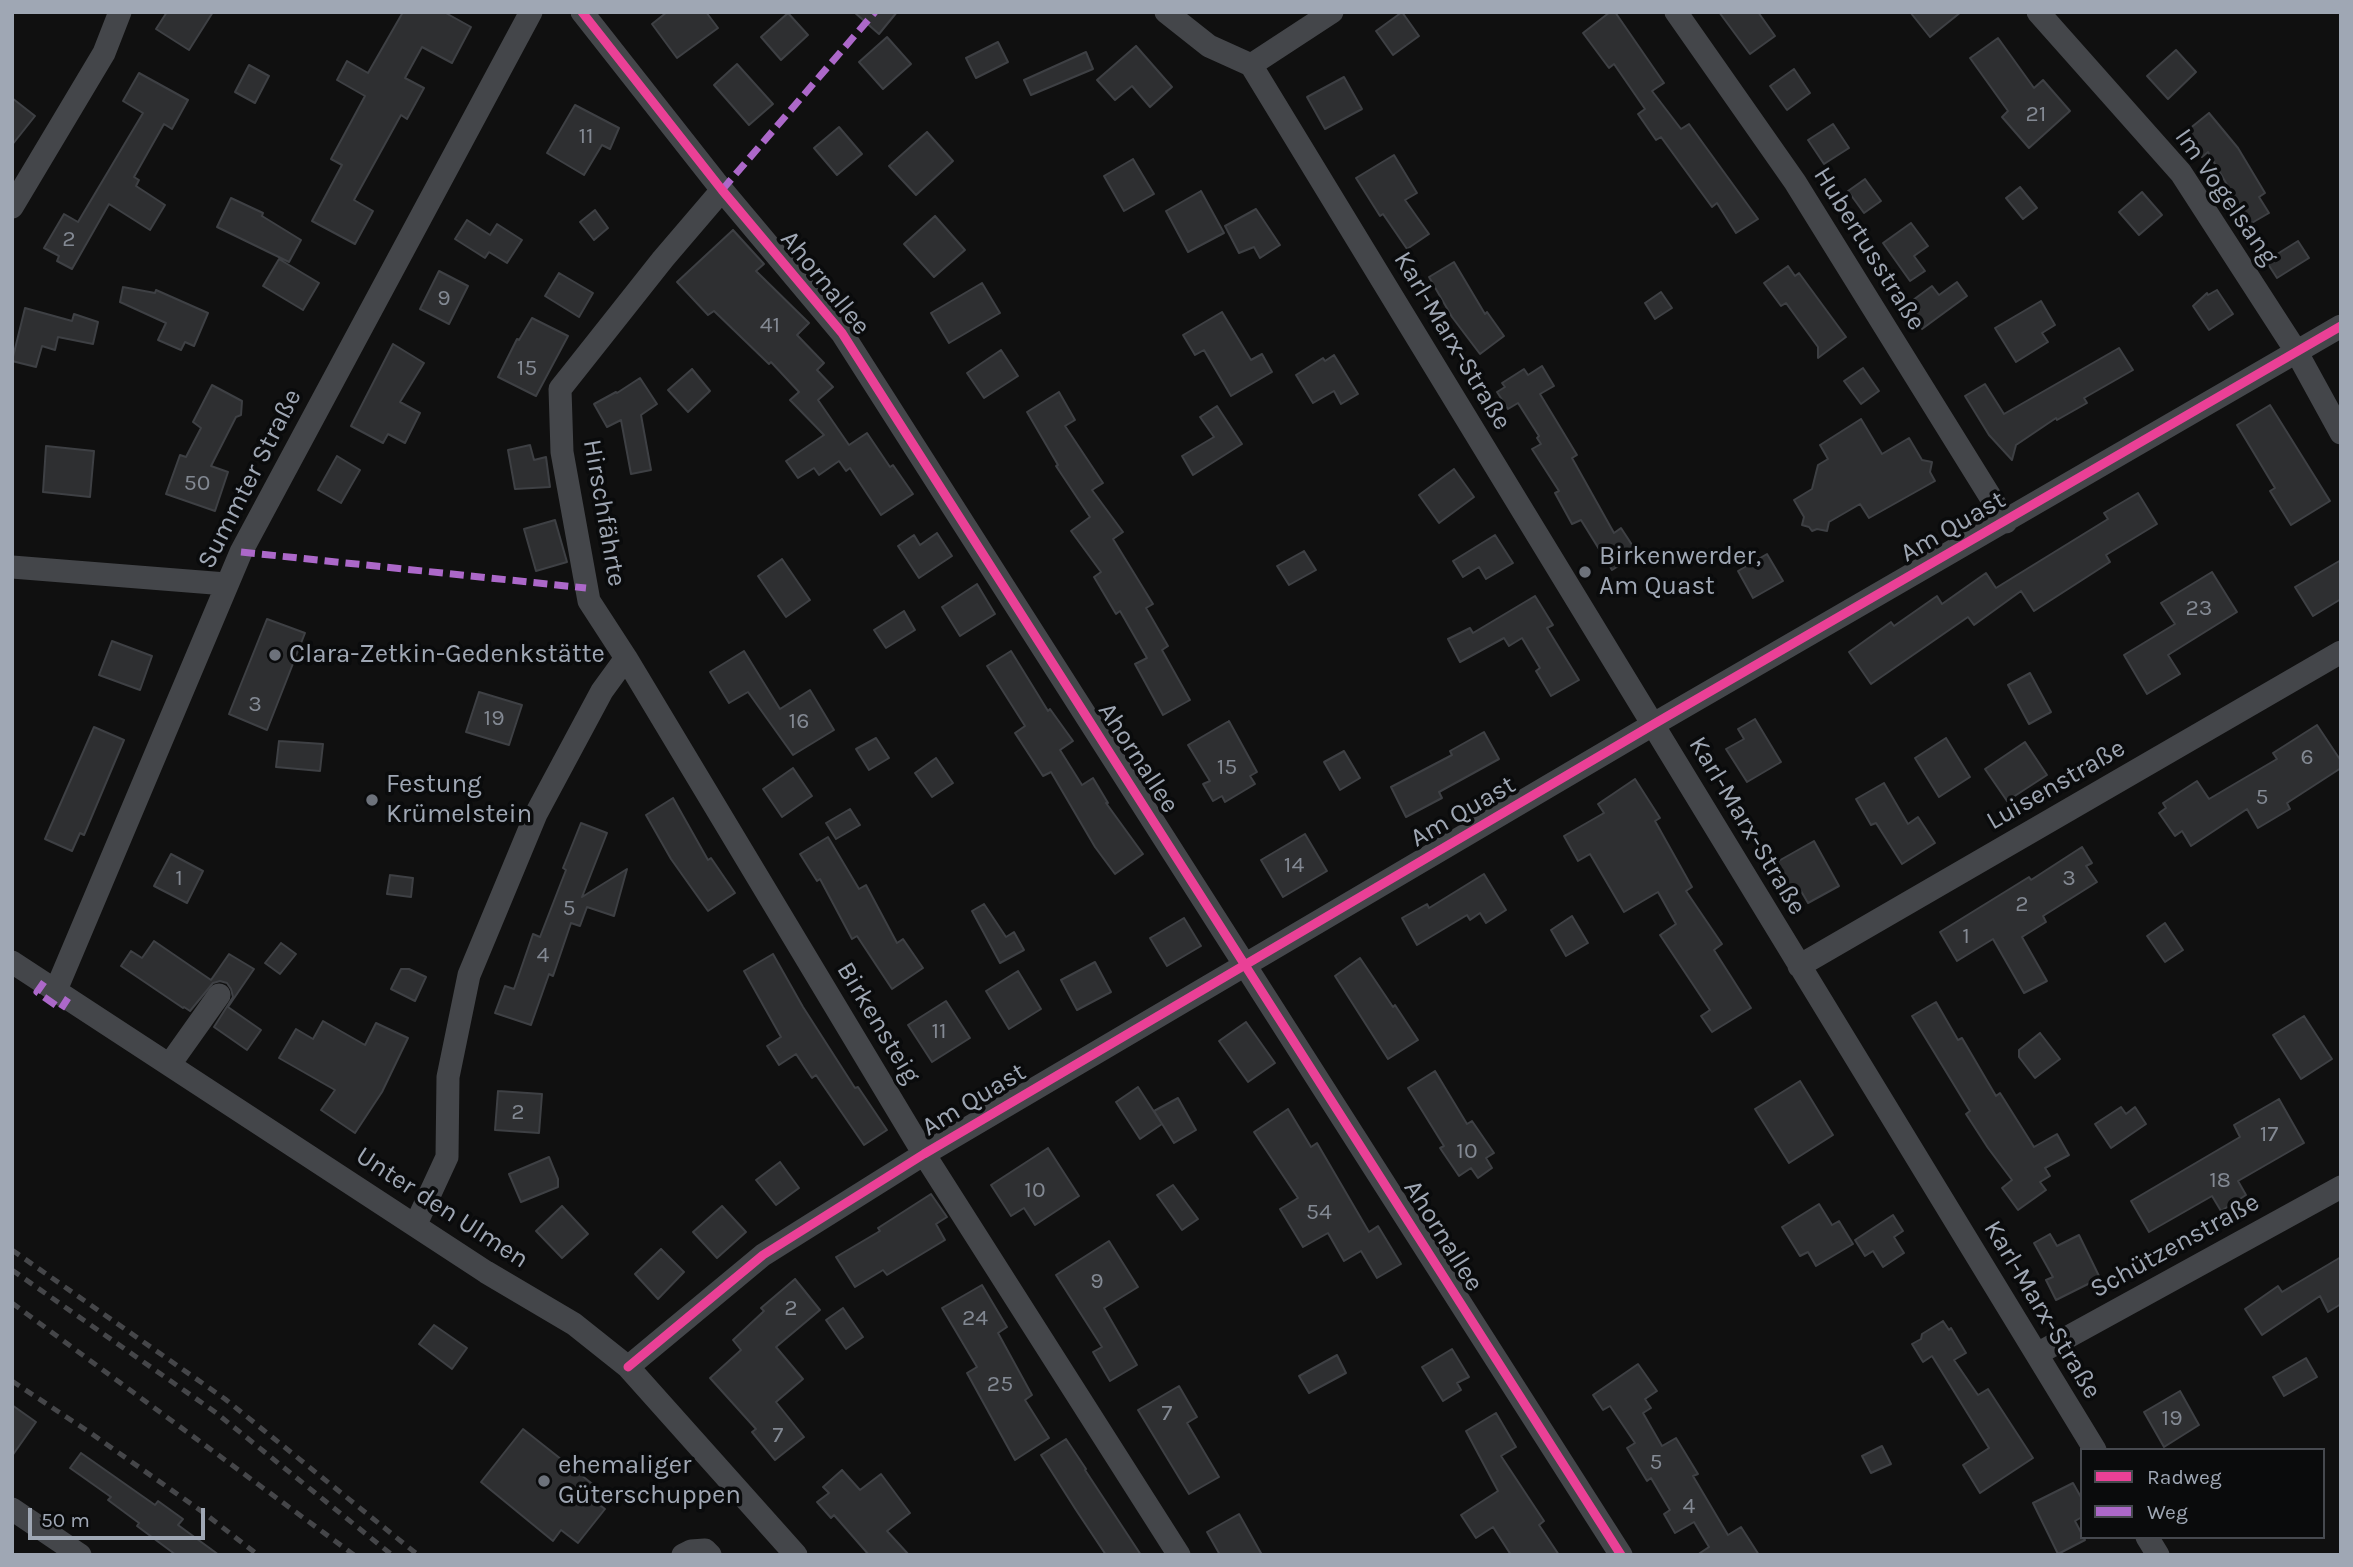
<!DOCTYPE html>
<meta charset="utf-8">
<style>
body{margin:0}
#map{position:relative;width:2353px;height:1567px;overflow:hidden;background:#101010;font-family:Karla,sans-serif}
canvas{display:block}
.frame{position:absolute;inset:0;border:14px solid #9fa7b4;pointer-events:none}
.legend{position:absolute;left:2080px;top:1448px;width:245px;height:91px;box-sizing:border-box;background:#0a0b0c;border:2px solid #46494f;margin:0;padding:9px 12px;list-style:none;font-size:21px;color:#9fa7b4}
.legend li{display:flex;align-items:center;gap:14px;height:35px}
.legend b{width:35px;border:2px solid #46494f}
.scale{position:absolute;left:28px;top:1508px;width:177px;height:32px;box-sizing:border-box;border:4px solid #9fa7b4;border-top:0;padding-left:9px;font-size:21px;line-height:24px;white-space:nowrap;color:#9fa7b4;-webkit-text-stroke:5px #0a0b0c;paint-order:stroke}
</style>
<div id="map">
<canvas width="2353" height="1567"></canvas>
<div class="frame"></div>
<ul class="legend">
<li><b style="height:9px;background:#ea4096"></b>Radweg</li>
<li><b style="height:9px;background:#ac68c9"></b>Weg</li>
</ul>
<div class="scale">50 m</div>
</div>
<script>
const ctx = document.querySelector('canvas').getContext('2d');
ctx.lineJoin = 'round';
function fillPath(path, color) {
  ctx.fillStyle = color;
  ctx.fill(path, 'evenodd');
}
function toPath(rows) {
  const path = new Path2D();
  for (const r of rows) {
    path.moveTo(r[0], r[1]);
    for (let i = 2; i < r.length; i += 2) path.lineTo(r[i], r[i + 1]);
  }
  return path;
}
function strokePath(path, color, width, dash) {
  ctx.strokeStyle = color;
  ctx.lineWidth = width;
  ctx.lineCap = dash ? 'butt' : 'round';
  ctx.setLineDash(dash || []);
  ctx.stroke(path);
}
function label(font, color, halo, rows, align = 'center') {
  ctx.font = font + ' Karla,sans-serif';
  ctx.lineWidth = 7;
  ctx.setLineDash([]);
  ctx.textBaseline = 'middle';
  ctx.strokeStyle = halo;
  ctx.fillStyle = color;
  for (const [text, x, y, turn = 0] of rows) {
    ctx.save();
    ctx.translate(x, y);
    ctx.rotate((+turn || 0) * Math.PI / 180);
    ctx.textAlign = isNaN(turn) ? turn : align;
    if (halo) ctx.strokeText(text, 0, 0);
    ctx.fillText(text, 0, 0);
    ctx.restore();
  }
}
const building = toPath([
 [167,12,213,12,189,50,156,29,167,12],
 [403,12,444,12,471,27,452,63,422,47,405,78,424,88,407,119,401,115,354,200,373,211,355,244,312,221,342,165,331,159,365,96,337,80,347,61,368,73,403,12],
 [667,12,706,12,718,28,677,58,652,24,667,12],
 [854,12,897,12,879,34,854,12],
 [1402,12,1419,36,1393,55,1376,31,1402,12],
 [1610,12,1615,12,1664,83,1652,91,1681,129,1689,124,1758,219,1736,233,1717,203,1712,207,1661,137,1656,140,1638,114,1645,109,1614,64,1609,68,1583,33,1610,12],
 [1719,12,1758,12,1775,36,1750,54,1719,12],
 [1910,12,1961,12,1930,37,1910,12],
 [788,13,808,35,781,60,761,37,788,13],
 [887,37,911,64,883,89,859,62,887,37],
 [1998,38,2034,88,2043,80,2070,111,2029,148,2002,117,2008,111,1970,58,1998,38],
 [998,42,1008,62,976,78,966,58,998,42],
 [1136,46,1172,87,1150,107,1132,86,1115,100,1097,80,1136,46],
 [2176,50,2196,72,2168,99,2147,76,2176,50],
 [1086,52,1093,69,1031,95,1024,80,1086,52],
 [737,64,773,104,749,125,714,85,737,64],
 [249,65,269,76,255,103,235,92,249,65],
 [1794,69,1810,93,1787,110,1770,86,1794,69],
 [139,73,188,100,172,129,164,124,134,177,139,180,136,186,165,205,150,230,109,204,72,269,57,261,59,256,44,248,64,214,78,222,143,113,123,101,139,73],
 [1344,77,1362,109,1325,129,1307,97,1344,77],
 [12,98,35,116,12,145,12,98],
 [575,105,619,128,610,149,602,145,584,175,547,153,575,105],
 [2209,113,2238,148,2265,193,2259,197,2269,213,2250,224,2208,152,2202,157,2183,134,2209,113],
 [1833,124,1849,148,1824,164,1808,140,1833,124],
 [839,127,862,154,837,175,814,148,839,127],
 [927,132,953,161,916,195,889,166,927,132],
 [1394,155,1417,193,1405,200,1429,234,1407,249,1383,214,1380,216,1356,178,1394,155],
 [1133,159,1154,194,1124,211,1104,176,1133,159],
 [1865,179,1881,201,1864,213,1848,191,1865,179],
 [2020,187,2037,208,2023,219,2006,198,2020,187],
 [1201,191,1224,233,1188,252,1166,211,1201,191],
 [2142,192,2162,215,2139,235,2119,212,2142,192],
 [231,198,263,213,262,216,301,240,289,262,217,227,231,198],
 [1256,209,1280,245,1260,258,1254,247,1239,253,1225,226,1256,209],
 [595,210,608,228,594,240,580,222,595,210],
 [935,216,965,250,934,277,904,244,935,216],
 [467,220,490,235,497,224,522,240,507,263,489,252,485,258,455,239,467,220],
 [1911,223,1928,246,1914,256,1925,271,1910,281,1883,243,1911,223],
 [733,230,764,264,756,271,809,323,797,335,824,363,817,370,833,387,818,400,849,445,867,433,890,467,893,465,913,494,881,515,850,468,846,471,839,461,819,475,814,468,798,478,786,461,824,435,790,400,799,392,771,362,769,364,714,311,708,315,677,282,733,230],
 [2298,241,2309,258,2277,278,2266,261,2298,241],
 [279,259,319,283,303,310,263,286,279,259],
 [1454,262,1485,314,1487,312,1504,336,1480,354,1452,317,1429,277,1454,262],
 [1788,266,1795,276,1799,273,1846,337,1818,358,1818,347,1786,303,1781,306,1764,283,1788,266],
 [439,271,468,286,449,324,420,309,439,271],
 [559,273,593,293,579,317,545,296,559,273],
 [1957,282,1967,296,1922,329,1912,314,1920,309,1913,300,1932,286,1939,295,1957,282],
 [982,283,1000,313,949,343,931,313,982,283],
 [123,287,155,293,156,290,208,313,194,346,185,342,181,350,158,340,166,323,120,302,123,287],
 [2217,290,2233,314,2209,330,2193,306,2207,293,2208,295,2217,290],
 [1661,292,1672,308,1655,319,1645,303,1661,292],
 [2041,301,2055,325,2042,333,2048,342,2016,362,1995,328,2041,301],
 [25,308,72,321,74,314,98,322,93,344,58,337,55,350,42,346,36,367,12,361,25,308],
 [1222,312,1251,360,1262,354,1272,372,1231,396,1204,350,1195,355,1183,335,1222,312],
 [532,318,568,336,536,396,498,377,517,339,519,340,532,318],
 [393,344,424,363,400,402,420,413,405,443,388,434,383,443,351,426,393,344],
 [2119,348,2133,370,2084,398,2087,403,2057,420,2056,418,2016,445,2012,460,1989,435,1965,396,1985,384,2004,414,2119,348],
 [1001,350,1018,376,984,398,967,373,1001,350],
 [1334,355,1358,394,1341,404,1334,391,1313,403,1296,375,1323,358,1325,361,1334,355],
 [1542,366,1554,386,1540,394,1577,455,1572,458,1614,533,1621,528,1638,554,1612,570,1581,520,1572,524,1555,493,1559,491,1532,449,1541,444,1537,438,1539,436,1518,403,1508,409,1497,392,1505,387,1502,383,1524,369,1528,375,1542,366],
 [1863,368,1879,391,1861,404,1844,381,1863,368],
 [692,369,710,391,688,412,668,390,692,369],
 [640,378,657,404,641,415,651,470,631,474,621,420,607,427,594,404,616,392,617,393,640,378],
 [212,385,242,401,241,415,236,417,211,466,228,472,215,511,166,494,180,455,186,457,201,428,193,422,212,385],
 [1059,392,1075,420,1065,426,1103,483,1092,490,1123,532,1113,539,1153,604,1146,608,1168,646,1162,650,1190,700,1163,715,1135,664,1147,658,1120,611,1116,614,1094,577,1101,572,1071,531,1090,517,1056,466,1058,465,1027,412,1059,392],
 [2270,405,2330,501,2291,525,2270,491,2275,488,2237,425,2270,405],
 [1217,406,1242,444,1193,475,1182,456,1214,437,1200,417,1217,406],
 [1861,419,1882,454,1909,438,1922,460,1932,462,1930,472,1935,481,1869,518,1860,504,1829,522,1827,531,1817,529,1812,531,1809,527,1802,525,1804,517,1794,500,1812,489,1818,465,1828,459,1820,445,1861,419],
 [530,445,534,460,546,457,550,487,515,489,508,450,530,445],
 [46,446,94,451,90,497,43,492,46,446],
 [337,456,360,470,341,503,318,490,337,456],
 [1454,469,1474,497,1439,523,1419,495,1454,469],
 [2138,493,2157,524,2106,555,2110,562,2034,611,2021,591,1974,625,1968,617,1871,684,1849,652,1891,622,1894,626,1937,596,1942,604,1986,573,1996,588,2108,519,2104,513,2138,493],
 [555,520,567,562,536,571,524,529,555,520],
 [937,533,952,556,919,578,898,546,914,535,920,545,937,533],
 [1495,535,1513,563,1486,579,1479,567,1463,577,1453,561,1495,535],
 [1304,551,1316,570,1289,585,1277,566,1304,551],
 [1767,554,1783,581,1753,598,1738,571,1767,554],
 [782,559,810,600,786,617,758,576,782,559],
 [2341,560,2341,599,2313,616,2295,587,2341,560],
 [2212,572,2237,612,2168,655,2180,674,2147,694,2124,655,2175,624,2161,603,2212,572],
 [977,584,995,614,960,636,942,607,977,584],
 [1535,596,1553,625,1547,628,1579,680,1551,696,1536,671,1540,668,1522,638,1509,646,1504,638,1460,662,1448,639,1470,628,1473,633,1535,596],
 [904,611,915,630,886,648,874,630,904,611],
 [267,619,305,633,267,730,229,714,267,619],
 [112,641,152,656,140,690,99,675,112,641],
 [744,651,780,709,810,690,834,730,793,755,748,692,729,703,710,672,744,651],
 [1011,651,1048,711,1050,709,1073,741,1060,750,1082,785,1093,778,1108,803,1106,803,1143,854,1115,874,1095,847,1051,772,1043,776,1015,733,1025,726,987,666,1011,651],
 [2030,673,2051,712,2029,724,2008,685,2030,673],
 [479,692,522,705,509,745,466,732,479,692],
 [1755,719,1781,762,1747,782,1726,749,1744,739,1738,729,1755,719],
 [1229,721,1257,772,1250,776,1255,784,1225,802,1222,796,1213,801,1203,784,1210,781,1188,745,1229,721],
 [2317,725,2341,761,2341,768,2287,803,2290,809,2258,828,2247,809,2191,846,2182,831,2175,836,2159,813,2166,808,2163,803,2197,781,2209,799,2277,759,2273,753,2317,725],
 [94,727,124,740,84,835,80,833,72,851,45,839,94,727],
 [1484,732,1499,759,1439,792,1442,798,1406,817,1391,787,1452,755,1450,751,1484,732],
 [876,738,889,758,869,770,856,749,876,738],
 [1946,738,1970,777,1939,797,1915,758,1946,738],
 [279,741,323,744,320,771,276,767,279,741],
 [2025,742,2047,775,2007,801,1985,769,2025,742],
 [1344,751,1360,778,1340,790,1324,762,1344,751],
 [936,758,953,783,932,797,915,773,936,758],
 [793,768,812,796,782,817,763,789,793,768],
 [1635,779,1660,818,1655,821,1692,887,1686,891,1722,944,1714,950,1751,1008,1712,1032,1701,1016,1710,1010,1660,935,1676,924,1658,892,1624,912,1590,854,1578,861,1564,836,1604,813,1598,804,1635,779],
 [1884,783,1908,824,1918,817,1935,843,1902,864,1876,823,1871,825,1856,799,1884,783],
 [673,798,708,860,711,858,735,893,708,911,671,859,646,815,673,798],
 [850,809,860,825,836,839,826,823,850,809],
 [581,823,607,833,582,897,627,869,614,916,587,907,580,926,571,923,553,976,549,974,531,1025,495,1013,505,986,514,989,533,934,540,937,566,870,563,868,581,823],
 [1305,834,1327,871,1283,897,1261,860,1305,834],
 [828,837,859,889,866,885,897,943,903,939,923,968,892,989,857,936,852,939,820,879,817,881,800,854,828,837],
 [1814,841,1839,886,1808,903,1801,891,1793,895,1775,863,1814,841],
 [2082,847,2092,863,2086,866,2097,882,2043,916,2046,922,2022,937,2047,981,2024,993,1993,939,1957,961,1940,932,2029,877,2031,880,2082,847],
 [171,854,203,871,187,903,154,886,171,854],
 [1484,874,1506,910,1486,923,1480,913,1470,920,1467,915,1417,945,1402,918,1427,904,1429,908,1484,874],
 [390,875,413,878,411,897,387,894,390,875],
 [984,904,1006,937,1014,932,1024,950,1000,963,972,911,984,904],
 [1572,916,1588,943,1566,956,1551,930,1572,916],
 [1184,918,1201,946,1167,966,1150,938,1184,918],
 [2165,923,2183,950,2165,962,2147,936,2165,923],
 [154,941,211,980,229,954,254,969,228,1007,261,1030,247,1050,214,1027,233,997,231,989,227,983,220,981,213,983,190,1011,184,1007,183,1008,121,966,131,951,142,958,154,941],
 [281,943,296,954,280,974,265,963,281,943],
 [773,954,803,1007,855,1088,858,1087,887,1130,864,1145,816,1075,812,1078,796,1054,779,1065,767,1046,781,1037,744,971,773,954],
 [1360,958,1393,1007,1395,1005,1418,1040,1388,1059,1335,976,1360,958],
 [1095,962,1111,992,1077,1010,1061,980,1095,962],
 [401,969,409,969,426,977,415,1001,391,989,401,969],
 [1018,971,1041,1009,1009,1029,986,991,1018,971],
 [946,1001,970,1038,932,1062,908,1025,946,1001],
 [1936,1002,1958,1040,1962,1038,1996,1096,2000,1093,2034,1147,2057,1134,2069,1155,2045,1168,2050,1176,2040,1182,2046,1190,2018,1210,2002,1188,2012,1180,1988,1148,1966,1114,1970,1111,1912,1016,1936,1002],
 [2304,1016,2332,1059,2301,1079,2273,1035,2304,1016],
 [323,1021,365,1045,376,1023,408,1038,382,1092,355,1133,321,1110,335,1090,279,1058,296,1029,313,1039,323,1021],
 [1246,1022,1275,1063,1248,1082,1219,1041,1246,1022],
 [2040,1033,2060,1059,2035,1078,2019,1057,2019,1050,2040,1033],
 [1435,1071,1467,1124,1472,1121,1494,1153,1486,1158,1492,1168,1478,1178,1471,1168,1459,1176,1440,1148,1444,1146,1408,1088,1435,1071],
 [1800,1081,1833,1135,1789,1163,1755,1109,1800,1081],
 [1138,1087,1162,1124,1140,1139,1116,1102,1138,1087],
 [498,1091,542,1094,539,1133,495,1130,498,1091],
 [1178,1098,1196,1130,1174,1143,1154,1111,1178,1098],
 [2279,1099,2304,1143,2238,1181,2246,1195,2221,1211,2212,1196,2149,1232,2131,1201,2240,1137,2234,1125,2279,1099],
 [2121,1107,2126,1114,2135,1107,2146,1124,2111,1148,2095,1124,2121,1107],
 [1288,1109,1311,1147,1317,1143,1369,1232,1378,1226,1401,1264,1377,1278,1361,1251,1344,1261,1328,1233,1303,1247,1280,1209,1298,1198,1254,1132,1288,1109],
 [1048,1148,1079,1196,1035,1225,1024,1208,1011,1216,991,1185,1048,1148],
 [549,1157,558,1179,558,1187,521,1202,509,1174,549,1157],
 [780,1162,799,1188,776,1205,756,1180,780,1162],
 [1173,1185,1198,1219,1182,1230,1157,1195,1173,1185],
 [931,1194,947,1217,936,1224,945,1240,887,1275,883,1270,855,1287,836,1257,880,1231,878,1228,931,1194],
 [1819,1204,1832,1225,1839,1221,1853,1244,1816,1266,1808,1252,1800,1256,1782,1227,1819,1204],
 [562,1206,588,1234,562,1258,536,1231,562,1206],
 [722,1206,746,1232,717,1258,693,1232,722,1206],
 [1893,1215,1903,1231,1894,1237,1904,1253,1883,1267,1873,1251,1865,1256,1855,1240,1893,1215],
 [2050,1234,2057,1246,2079,1235,2100,1278,2056,1300,2046,1280,2053,1277,2034,1243,2050,1234],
 [1109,1241,1138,1287,1104,1308,1137,1365,1110,1381,1093,1352,1102,1347,1056,1275,1109,1241],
 [661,1249,684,1272,658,1299,635,1274,661,1249],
 [2341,1257,2341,1304,2328,1312,2320,1296,2262,1335,2245,1309,2278,1286,2282,1292,2341,1257],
 [795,1279,820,1310,776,1347,803,1379,776,1402,804,1437,775,1460,752,1432,756,1429,710,1378,741,1350,733,1340,764,1311,761,1308,795,1279],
 [982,1285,1007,1327,998,1333,1032,1395,1025,1400,1049,1438,1015,1460,967,1373,977,1367,942,1308,982,1285],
 [843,1308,863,1337,846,1349,826,1320,843,1308],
 [1943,1321,1949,1330,1951,1328,1966,1353,1954,1360,1978,1395,1988,1389,2033,1458,1980,1493,1963,1465,1989,1448,1932,1356,1923,1362,1912,1344,1921,1339,1922,1334,1943,1321],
 [434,1325,467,1348,452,1369,419,1344,434,1325],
 [1452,1349,1469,1377,1457,1383,1461,1390,1443,1401,1422,1367,1452,1349],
 [1337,1355,1346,1373,1309,1393,1299,1376,1337,1355],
 [2306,1358,2317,1377,2284,1396,2273,1377,2306,1358],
 [1638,1364,1657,1391,1645,1399,1651,1408,1643,1413,1662,1446,1676,1438,1698,1474,1693,1476,1728,1535,1741,1527,1759,1555,1697,1555,1709,1547,1694,1522,1675,1533,1664,1514,1670,1510,1651,1478,1647,1481,1627,1448,1635,1443,1610,1406,1603,1410,1593,1395,1638,1364],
 [1179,1386,1197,1417,1187,1423,1219,1477,1189,1494,1138,1410,1179,1386],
 [2180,1391,2199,1425,2164,1447,2144,1412,2180,1391],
 [12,1405,36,1422,12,1456,12,1405],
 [1496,1413,1516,1447,1501,1456,1544,1521,1539,1525,1559,1555,1511,1555,1493,1527,1476,1538,1461,1515,1498,1491,1466,1431,1496,1413],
 [523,1429,600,1490,592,1499,605,1509,578,1543,561,1530,553,1541,481,1482,523,1429],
 [1066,1439,1086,1469,1085,1470,1141,1555,1106,1555,1076,1510,1041,1455,1066,1439],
 [1882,1446,1891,1464,1871,1473,1862,1456,1882,1446],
 [81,1453,155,1505,158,1501,183,1519,178,1525,219,1555,176,1555,137,1526,139,1523,108,1500,111,1497,70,1468,81,1453],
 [842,1470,860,1490,881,1474,910,1513,887,1531,909,1555,869,1555,834,1515,831,1518,817,1502,829,1493,823,1487,842,1470],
 [2073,1483,2082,1499,2082,1517,2075,1521,2085,1540,2058,1554,2033,1503,2073,1483],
 [1239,1514,1262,1555,1220,1555,1207,1532,1239,1514]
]);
fillPath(building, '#2e2f31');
strokePath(building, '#3e4044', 2);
strokePath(toPath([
 [582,12,722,190,842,333,1621,1555],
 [1166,12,1209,46,1251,65,2095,1450],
 [1676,12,1795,182,2006,522],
 [2038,12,2181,173,2296,351,2341,433],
 [1251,65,1332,12],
 [12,207,104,53,120,12],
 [12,567,226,584],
 [626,658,924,1154,1179,1555],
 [12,962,486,1272,574,1324,628,1367,796,1555],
 [1799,966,2341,652],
 [56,990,241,552,531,12],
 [170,1064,219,995],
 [416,1224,447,1157,448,1077,469,975,536,814,602,691,626,658,589,601,562,452,560,389,663,259,722,190],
 [2037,1354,2341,1187],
 [628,1367,763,1255,924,1154,1654,724,2341,326],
 [12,1509,80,1555],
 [2147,1537,2158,1555],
 [683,1555,691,1551,705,1550,710,1555]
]), '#44464a', 23);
strokePath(toPath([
 [12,1250,225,1399,418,1555],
 [12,1270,215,1412,392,1555],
 [12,1303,354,1555],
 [12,1381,92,1434,204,1513,258,1555]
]), '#454649', 5, [9, 7]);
strokePath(toPath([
 [722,190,875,12],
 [241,552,586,588],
 [44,982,37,992,61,1009,68,998]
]), '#ac68c9', 7, [14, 7]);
strokePath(toPath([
 [582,12,722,190,842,333,1621,1555],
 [628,1367,763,1255,924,1154,1654,724,2341,326]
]), '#ea4096', 9);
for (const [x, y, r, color] of [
 [1585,572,7,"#6d727b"],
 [275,655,7,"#6d727b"],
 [372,800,7,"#6d727b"],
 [544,1481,7,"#6d727b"]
]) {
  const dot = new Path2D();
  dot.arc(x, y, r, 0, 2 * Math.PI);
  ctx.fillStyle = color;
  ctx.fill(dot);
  strokePath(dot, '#0a0b0c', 2.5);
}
label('23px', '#838993', null, [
 ["21",2036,114],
 ["11",586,136],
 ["2",69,239],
 ["9",444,298],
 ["41",770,325],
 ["15",527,368],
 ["50",197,483],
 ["23",2199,608],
 ["3",255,704],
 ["19",494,718],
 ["16",799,721],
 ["6",2307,757],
 ["15",1227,767],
 ["5",2262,797],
 ["14",1294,865],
 ["1",179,878],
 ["3",2069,878],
 ["2",2022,904],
 ["5",569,908],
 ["1",1966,936],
 ["4",543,955],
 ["11",939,1031],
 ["2",518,1112],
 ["17",2269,1134],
 ["10",1467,1151],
 ["18",2220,1180],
 ["10",1035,1190],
 ["54",1319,1212],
 ["9",1097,1281],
 ["2",791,1308],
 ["24",975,1318],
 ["25",1000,1384],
 ["7",1167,1413],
 ["19",2172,1418],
 ["7",778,1435],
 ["5",1656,1462],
 ["4",1689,1506]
]);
label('26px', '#9fa7b4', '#0a0b0c', [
 ["Im Vogelsang",2226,197,55],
 ["Hubertusstraße",1869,249,58],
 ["Ahornallee",825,283,51],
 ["Karl-Marx-Straße",1452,341,59],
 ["Summter Straße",250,479,-63],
 ["Hirschfährte",604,513,80],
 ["Am Quast",1953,527,-30],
 ["Ahornallee",1138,758,57],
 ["Luisenstraße",2056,785,-30],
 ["Am Quast",1463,812,-30],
 ["Karl-Marx-Straße",1747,826,59],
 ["Birkensteig",878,1023,59],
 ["Am Quast",974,1100,-31],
 ["Unter den Ulmen",442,1208,33],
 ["Ahornallee",1443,1236,58],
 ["Schützenstraße",2175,1246,-29],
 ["Karl-Marx-Straße",2042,1310,59]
]);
label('26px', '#9fa7b4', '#0a0b0c', [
 ["Birkenwerder,",1599,557],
 ["Am Quast",1599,587],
 ["Clara-Zetkin-Gedenkstätte",289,655],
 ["Festung",386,785],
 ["Krümelstein",386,815],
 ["ehemaliger",558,1466],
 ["Güterschuppen",558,1496]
], 'left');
</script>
